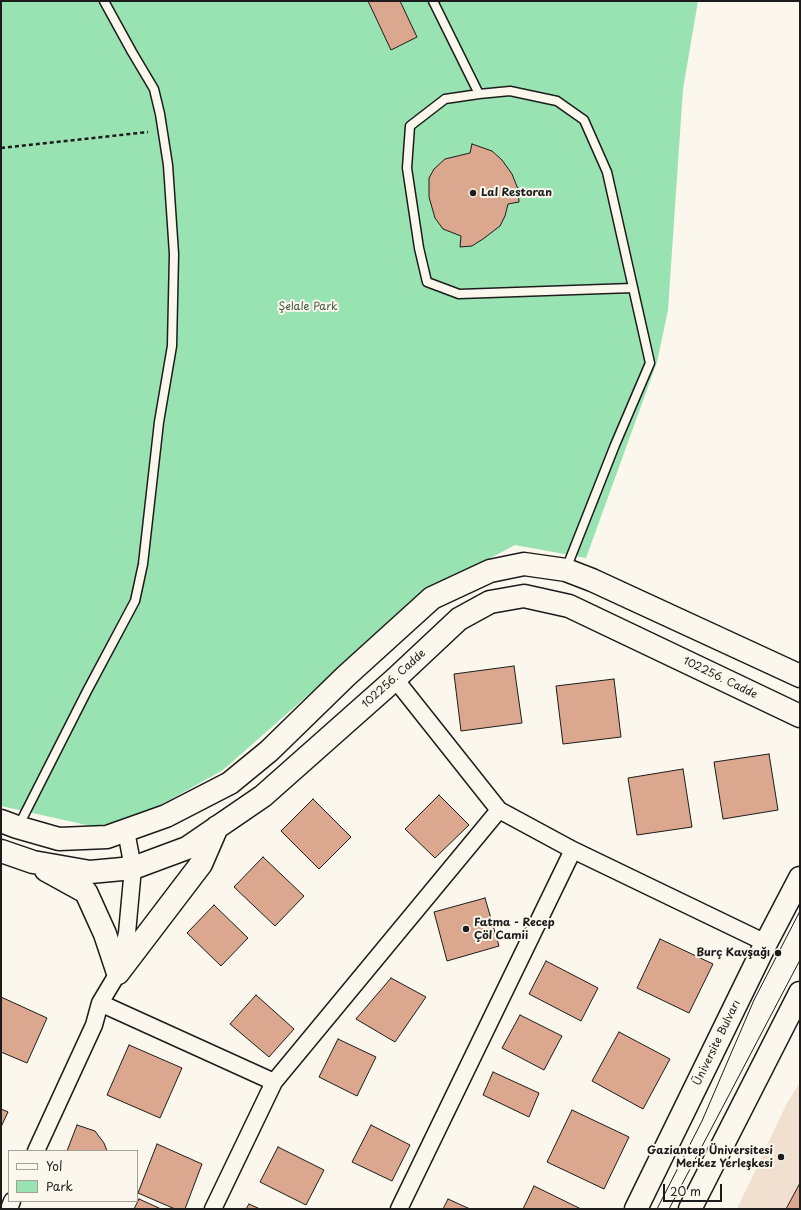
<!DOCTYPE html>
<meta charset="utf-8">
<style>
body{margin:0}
#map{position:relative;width:801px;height:1210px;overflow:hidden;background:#fbf7ec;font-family:"Playpen Sans",sans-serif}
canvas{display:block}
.frame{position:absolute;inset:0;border:2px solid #1c1c1c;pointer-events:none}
.legend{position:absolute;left:8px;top:1150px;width:130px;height:52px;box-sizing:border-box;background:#fbf7ec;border:1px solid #a29f99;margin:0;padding:5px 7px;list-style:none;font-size:12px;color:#1c1c1c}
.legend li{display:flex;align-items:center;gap:8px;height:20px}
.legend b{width:20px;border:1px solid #a29f99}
.scale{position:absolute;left:663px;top:1184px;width:59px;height:18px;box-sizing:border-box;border:2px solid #1c1c1c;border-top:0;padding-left:5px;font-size:12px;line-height:14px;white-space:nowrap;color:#1c1c1c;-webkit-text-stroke:3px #fbf7ec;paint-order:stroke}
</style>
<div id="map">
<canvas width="801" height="1210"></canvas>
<div class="frame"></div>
<ul class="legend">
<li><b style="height:5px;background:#fbf7ec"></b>Yol</li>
<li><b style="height:11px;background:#99e3b2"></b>Park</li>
</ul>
<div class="scale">20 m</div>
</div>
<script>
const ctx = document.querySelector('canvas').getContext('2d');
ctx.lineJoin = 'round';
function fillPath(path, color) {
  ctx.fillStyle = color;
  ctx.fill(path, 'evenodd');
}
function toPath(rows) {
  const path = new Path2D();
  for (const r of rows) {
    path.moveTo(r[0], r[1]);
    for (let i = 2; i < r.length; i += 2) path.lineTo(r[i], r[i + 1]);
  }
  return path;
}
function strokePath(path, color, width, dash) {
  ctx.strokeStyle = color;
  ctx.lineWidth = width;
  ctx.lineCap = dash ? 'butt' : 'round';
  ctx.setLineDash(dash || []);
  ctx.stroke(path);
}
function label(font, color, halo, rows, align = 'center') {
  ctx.font = font + ' "Playpen Sans",sans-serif';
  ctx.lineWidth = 4;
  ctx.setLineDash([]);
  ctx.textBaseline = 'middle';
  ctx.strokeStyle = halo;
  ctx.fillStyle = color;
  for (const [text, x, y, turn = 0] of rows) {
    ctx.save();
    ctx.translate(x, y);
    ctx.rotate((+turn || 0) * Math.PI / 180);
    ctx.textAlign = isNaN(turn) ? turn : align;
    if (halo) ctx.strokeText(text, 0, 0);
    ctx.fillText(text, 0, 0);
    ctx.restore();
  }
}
fillPath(toPath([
 [800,1082,800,1209,737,1209,786,1105]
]), '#f1dfd0');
fillPath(toPath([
 [1,1,698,1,683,89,668,310,657,362,586,558,515,545,424,593,223,770,132,821,91,826,1,806]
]), '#99e3b2');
const building = toPath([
 [368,1,400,1,417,37,391,50,368,1],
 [472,144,492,151,502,160,512,174,518,189,519,202,508,204,505,216,500,226,483,239,472,246,460,247,461,236,443,229,435,218,429,197,429,178,434,169,445,159,470,153,472,144],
 [514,666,522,723,461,731,454,674,514,666],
 [614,679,621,737,563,744,556,686,614,679],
 [769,754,778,810,723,819,714,762,769,754],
 [683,769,692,827,637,835,628,778,683,769],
 [439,795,469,825,435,858,405,829,439,795],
 [313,799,351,837,319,869,281,831,313,799],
 [263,857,304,896,275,926,234,887,263,857],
 [485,898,499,946,447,961,434,912,485,898],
 [214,905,248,938,221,966,187,933,214,905],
 [660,939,713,964,689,1013,637,988,660,939],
 [546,961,598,988,581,1021,529,994,546,961],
 [391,978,426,997,395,1042,356,1019,391,978],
 [256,995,294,1029,269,1057,230,1024,256,995],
 [1,997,47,1018,27,1063,1,1052,1,997],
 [520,1015,562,1036,544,1070,502,1048,520,1015],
 [619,1032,670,1059,643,1109,592,1081,619,1032],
 [338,1039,376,1057,357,1096,319,1077,338,1039],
 [129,1045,182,1068,160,1118,107,1095,129,1045],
 [493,1072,539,1093,529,1117,483,1095,493,1072],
 [1,1109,8,1112,1,1127,1,1109],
 [572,1110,629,1137,604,1189,547,1162,572,1110],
 [77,1125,95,1131,104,1143,107,1151,67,1151,77,1125],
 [371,1125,410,1145,392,1181,352,1162,371,1125],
 [157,1144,202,1164,185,1209,175,1209,138,1193,157,1144],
 [278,1147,324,1170,306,1205,260,1182,278,1147],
 [800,1183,800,1209,786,1209,800,1183],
 [534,1186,581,1209,523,1209,534,1186],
 [139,1199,161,1209,134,1209,139,1199],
 [448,1199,470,1209,443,1209,448,1199],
 [249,1204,260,1209,246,1209,249,1204]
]);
fillPath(building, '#dba88f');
strokePath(building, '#1c1c1c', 1);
const lane = toPath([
 [433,1,479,94],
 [566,569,615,445,650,363,607,172,584,120,557,101,510,91,479,94,445,99,410,126,407,168,419,248,427,282,459,294,632,288],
 [18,827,87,691,135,601,143,564,159,422,172,346,174,254,168,165,160,114,154,89,132,52,104,1]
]);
const street = toPath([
 [395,679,499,810,573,850,766,943],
 [100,1003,274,1082],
 [36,1151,94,1025,100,1003,118,973,127,933,133,868,126,831],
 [9,1209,12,1201],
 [213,1209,274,1082,499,810],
 [399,1209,573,850]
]);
const secondary = toPath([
 [1,821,17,827,59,839,107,837,166,816,230,783,269,751,346,676,432,598,490,571,524,564,566,570,592,580,800,676],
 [1,851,33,862,90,872,133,868,187,848,263,796,395,679,459,619,490,602,524,596,569,606,800,716],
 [46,870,86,892,105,934,118,973],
 [118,973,201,864,217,827]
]);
const primary = toPath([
 [636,1209,766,943,800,878],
 [690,1209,800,993]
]);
strokePath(lane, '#1c1c1c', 11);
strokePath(street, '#1c1c1c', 19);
strokePath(secondary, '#1c1c1c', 25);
strokePath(primary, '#1c1c1c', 25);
strokePath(toPath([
 [1,148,148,132]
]), '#1c1c1c', 2.5, [4, 3]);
strokePath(lane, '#fbf7ec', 8);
strokePath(street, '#fbf7ec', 16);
strokePath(secondary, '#fbf7ec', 22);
strokePath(primary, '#fbf7ec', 22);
strokePath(toPath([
 [657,1209,702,1121,754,1000,800,911],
 [669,1209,800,960]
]), '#1c1c1c', 1);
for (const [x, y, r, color] of [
 [473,193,4,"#1c1c1c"],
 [466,929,4,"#1c1c1c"],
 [778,953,4,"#1c1c1c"],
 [781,1157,4,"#1c1c1c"]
]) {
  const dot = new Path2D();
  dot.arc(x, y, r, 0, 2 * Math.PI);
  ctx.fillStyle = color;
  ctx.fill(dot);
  strokePath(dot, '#fbf7ec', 1.5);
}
label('bold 11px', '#1c1c1c', '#fbf7ec', [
 ["Lal Restoran",481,193],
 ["Fatma - Recep",474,923],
 ["Çöl Camii",474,936],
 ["Burç Kavşağı",770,953,"right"],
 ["Gaziantep Üniversitesi",773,1151,"right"],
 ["Merkez Yerleşkesi",773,1164,"right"]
], 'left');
label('11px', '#425849', '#fbf7ec', [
 ["Şelale Park",308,307]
]);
label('11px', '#1c1c1c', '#fbf7ec', [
 ["102256. Cadde",720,678,26],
 ["102256. Cadde",394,679,-42],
 ["Üniversite Bulvarı",717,1043,-64]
]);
</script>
